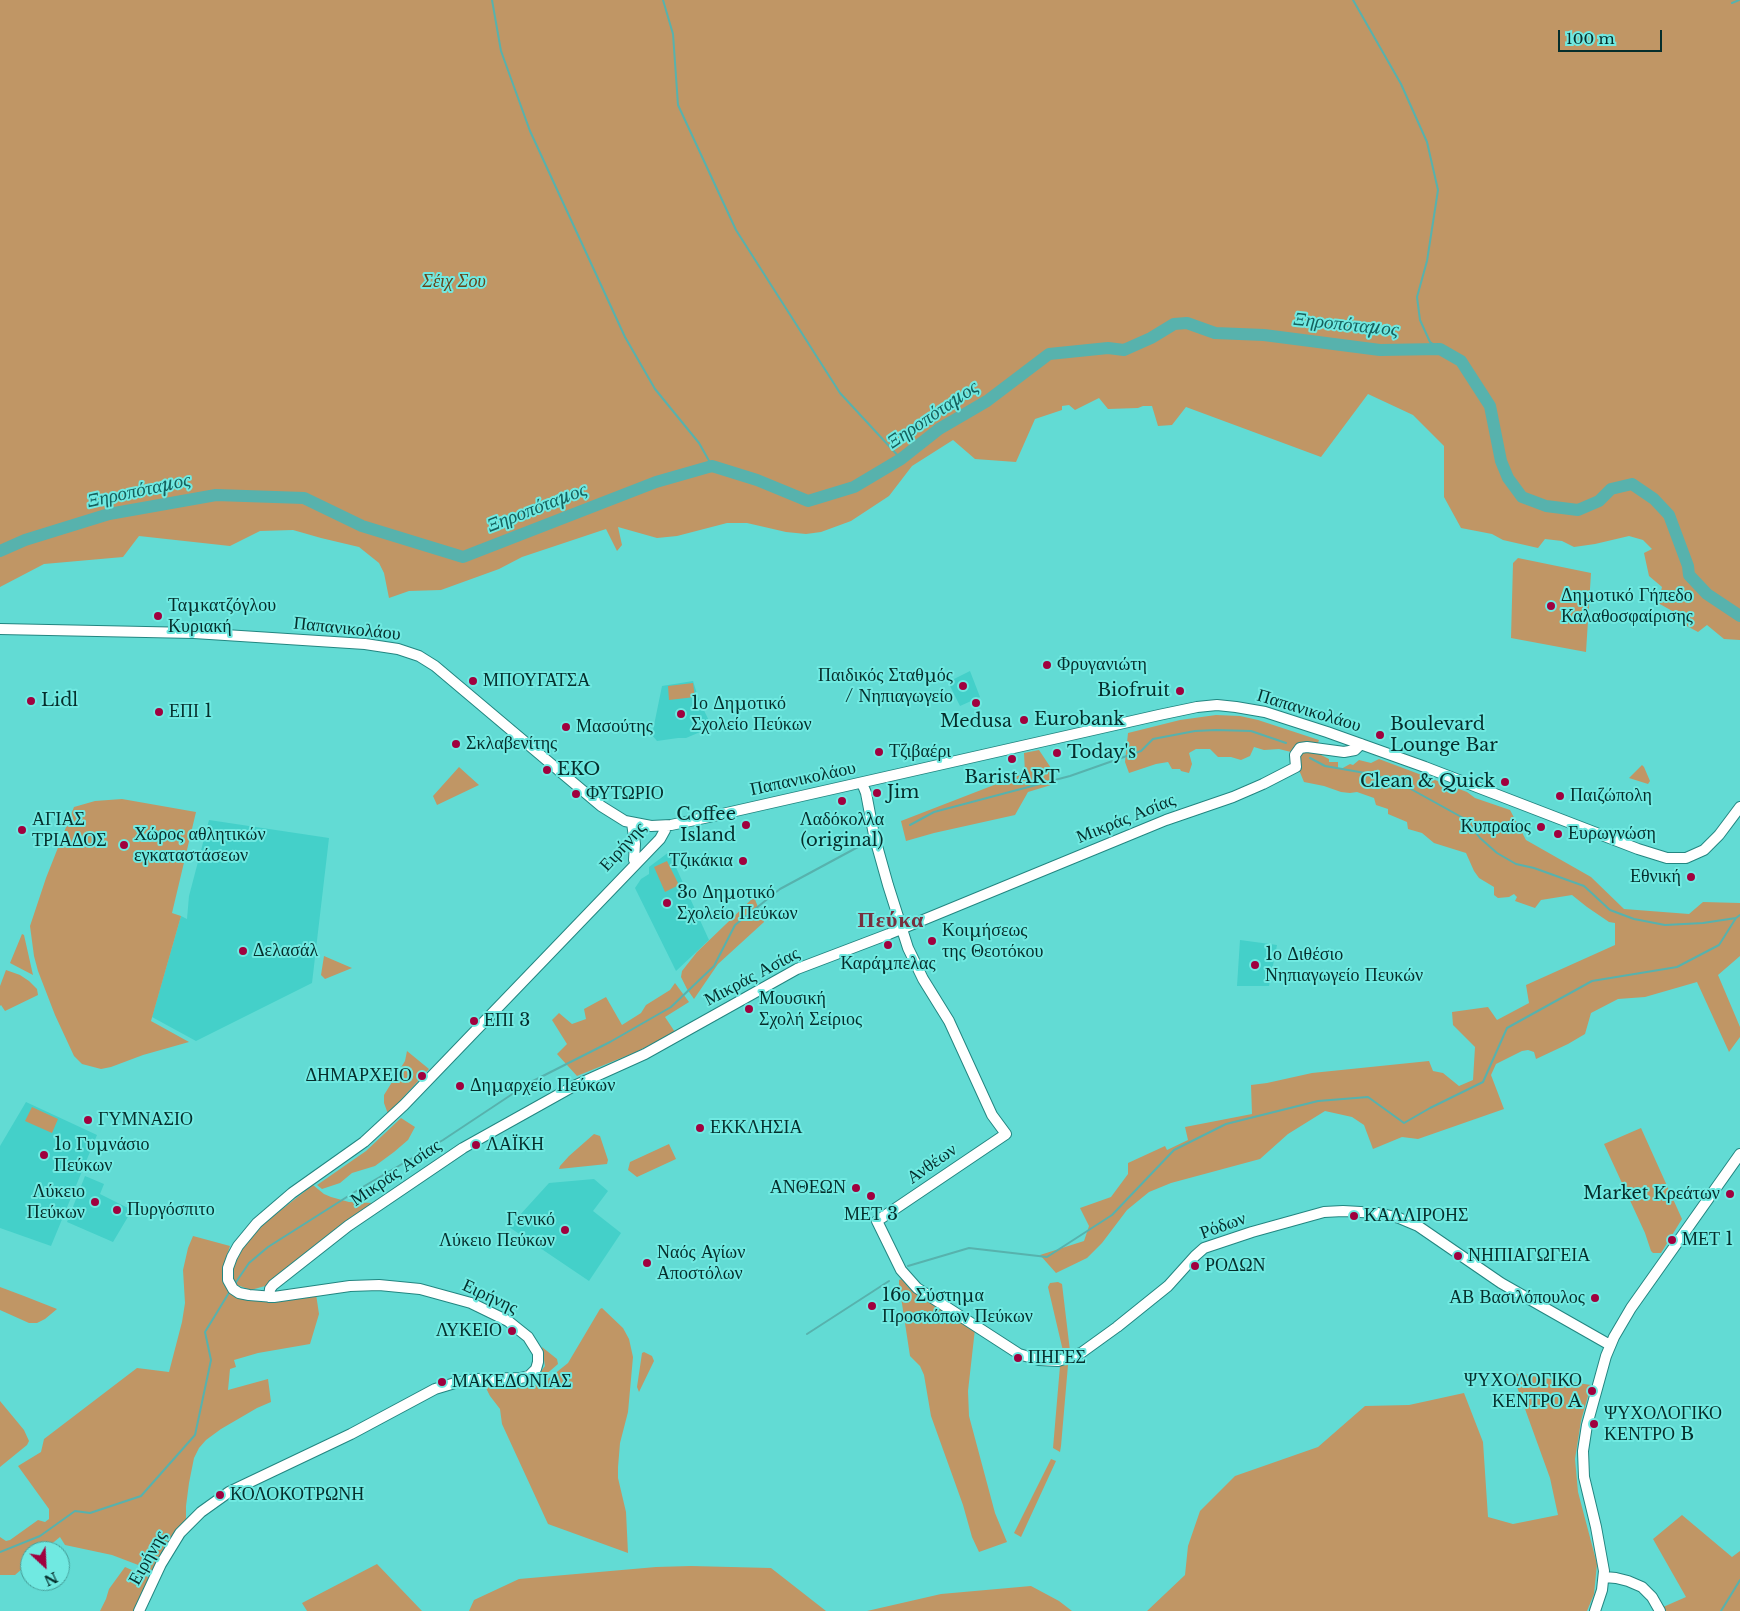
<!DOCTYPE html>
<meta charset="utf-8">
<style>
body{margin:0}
#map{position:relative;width:1740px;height:1611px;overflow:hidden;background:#62dbd4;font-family:"Libre Baskerville",serif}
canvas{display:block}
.north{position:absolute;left:20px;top:1541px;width:50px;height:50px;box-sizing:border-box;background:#70e9e1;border:1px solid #459e99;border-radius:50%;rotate:155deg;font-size:14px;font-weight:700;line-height:20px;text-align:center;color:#052e2c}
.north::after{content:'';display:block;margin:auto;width:18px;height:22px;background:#a0013e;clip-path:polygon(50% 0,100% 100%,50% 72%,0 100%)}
.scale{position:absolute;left:1558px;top:30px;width:104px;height:22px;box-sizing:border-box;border:2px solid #052e2c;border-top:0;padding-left:6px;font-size:15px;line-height:18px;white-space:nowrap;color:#052e2c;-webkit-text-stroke:4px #70e9e1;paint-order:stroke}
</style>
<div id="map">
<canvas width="1740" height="1611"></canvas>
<div class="north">N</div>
<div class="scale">100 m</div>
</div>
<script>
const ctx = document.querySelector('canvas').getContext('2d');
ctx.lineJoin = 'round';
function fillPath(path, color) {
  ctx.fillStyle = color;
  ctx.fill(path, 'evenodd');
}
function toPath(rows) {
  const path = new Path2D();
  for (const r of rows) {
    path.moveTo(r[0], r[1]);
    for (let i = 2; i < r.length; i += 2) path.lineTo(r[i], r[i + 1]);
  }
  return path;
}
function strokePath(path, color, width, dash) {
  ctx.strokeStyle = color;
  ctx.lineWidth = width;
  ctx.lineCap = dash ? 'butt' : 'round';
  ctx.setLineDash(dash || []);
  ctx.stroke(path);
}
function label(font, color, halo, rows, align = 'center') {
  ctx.font = font + ' "Libre Baskerville",serif';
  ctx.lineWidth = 4;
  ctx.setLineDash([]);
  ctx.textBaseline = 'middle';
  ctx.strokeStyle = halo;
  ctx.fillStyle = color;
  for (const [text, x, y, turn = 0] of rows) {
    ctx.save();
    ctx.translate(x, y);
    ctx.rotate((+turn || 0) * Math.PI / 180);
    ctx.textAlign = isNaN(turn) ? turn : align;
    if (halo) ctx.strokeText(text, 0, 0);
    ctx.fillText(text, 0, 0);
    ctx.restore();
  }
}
fillPath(toPath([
 [970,671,980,697,960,706,948,682],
 [693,681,699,700,712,727,686,738,678,738,657,741,652,735,662,686],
 [209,820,329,838,312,983,196,1041,152,1017,181,916,187,919,189,896],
 [669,852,709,940,676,971,635,888,641,879,649,874,649,867],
 [1240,940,1277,945,1269,986,1237,986],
 [26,1102,97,1135,51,1246,0,1228,0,1146],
 [85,1176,104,1184,100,1194,132,1210,113,1242,67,1222],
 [594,1179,608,1191,593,1211,621,1233,589,1281,509,1227,549,1183]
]), '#44d0c9');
fillPath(toPath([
 [0,0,1740,0,1740,640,1724,639,1707,625,1698,632,1685,625,1683,617,1658,603,1662,587,1649,576,1644,553,1652,549,1643,540,1629,536,1595,544,1574,547,1562,541,1545,539,1538,548,1503,540,1492,534,1461,528,1444,497,1444,446,1413,415,1368,394,1321,457,1186,407,1172,425,1158,426,1152,406,1143,406,1138,408,1108,409,1099,398,1075,410,1069,405,1062,406,1062,410,1035,419,1016,462,975,459,953,440,912,466,889,496,851,521,821,532,806,534,786,532,747,523,727,523,677,536,657,538,618,527,622,545,617,551,606,529,522,557,499,569,441,590,409,591,389,598,384,573,379,563,359,547,321,538,293,530,260,531,230,546,139,536,123,557,44,564,0,587],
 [1518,558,1591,573,1586,652,1511,638,1513,563],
 [693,683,695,697,669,700,668,686],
 [1216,715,1240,716,1258,720,1319,740,1315,752,1329,759,1329,762,1338,762,1338,768,1341,769,1350,764,1353,765,1359,760,1371,763,1379,759,1467,792,1475,798,1510,810,1526,840,1591,877,1624,909,1689,914,1703,902,1740,903,1740,956,1718,975,1740,1027,1740,1037,1729,1052,1697,982,1645,997,1618,999,1591,1013,1585,1034,1568,1044,1536,1059,1534,1052,1528,1050,1522,1051,1496,1064,1491,1075,1504,1109,1418,1139,1402,1137,1373,1149,1364,1125,1352,1117,1325,1111,1288,1134,1260,1159,1171,1183,1149,1192,1127,1210,1102,1243,1087,1258,1056,1273,1040,1255,1084,1241,1089,1226,1080,1208,1111,1197,1128,1174,1128,1163,1165,1146,1167,1150,1188,1140,1185,1127,1252,1114,1251,1085,1267,1083,1312,1073,1429,1061,1433,1071,1443,1073,1459,1086,1473,1080,1475,1047,1453,1025,1452,1012,1488,1007,1497,1020,1529,1003,1526,985,1615,945,1615,923,1609,922,1587,907,1572,895,1541,900,1535,908,1515,901,1517,897,1514,894,1509,897,1498,898,1494,895,1494,887,1479,878,1474,871,1466,853,1434,843,1422,833,1408,829,1407,822,1388,814,1388,809,1376,805,1374,798,1357,792,1350,793,1341,792,1324,786,1304,782,1299,770,1299,754,1279,749,1264,750,1254,747,1250,756,1241,760,1231,757,1218,757,1210,749,1196,749,1189,753,1192,764,1189,773,1181,771,1180,769,1172,769,1168,762,1156,764,1129,773,1125,762,1128,733,1180,720],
 [1039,750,1053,771,1051,785,1028,792,1015,815,934,833,906,841,901,821,1025,773,1024,753],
 [1642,765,1644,767,1650,781,1648,784,1629,778],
 [459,767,479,785,437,805,433,796],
 [122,799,196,812,172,913,181,916,151,1021,189,1042,143,1055,111,1067,101,1069,82,1064,74,1056,55,1015,38,971,34,956,30,926,46,878,74,807,95,801],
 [667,861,679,885,665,892,654,867],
 [754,897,764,922,718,964,694,999,687,989,681,977,682,971,697,952],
 [22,934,24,935,33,975,10,963],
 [324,956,352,968,325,979,321,975],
 [6,970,20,975,29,981,37,989,38,995,5,1011,1,1005,0,1006,0,986],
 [675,983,689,1002,665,1017,675,1032,636,1052,577,1076,557,1054,567,1044,552,1020,559,1013,572,1024,586,1019,584,1009,606,997,622,1025,641,1013,646,1005,670,990],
 [407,1051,429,1069,388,1114,384,1103,384,1095,405,1061],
 [32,1107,58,1119,52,1133,25,1121],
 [401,1118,415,1127,408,1140,394,1152,375,1166,352,1173,340,1183,322,1189,317,1185,366,1151],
 [1641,1128,1682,1219,1661,1253,1653,1253,1651,1251,1645,1233,1604,1144],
 [594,1134,600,1136,608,1160,607,1164,559,1169,560,1166,569,1156],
 [669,1144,676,1159,637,1177,628,1170,630,1162],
 [313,1185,324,1194,331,1197,349,1202,373,1203,265,1286,251,1290,237,1285,233,1278,233,1267,247,1241,267,1221],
 [193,1236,230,1246,223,1267,222,1278,224,1283,239,1298,254,1301,272,1301,316,1294,319,1314,310,1344,258,1353,234,1360,236,1367,230,1369,228,1390,268,1379,271,1402,257,1408,221,1429,206,1440,199,1448,194,1458,189,1483,186,1506,186,1520,154,1571,112,1555,65,1545,60,1537,43,1551,30,1551,30,1562,15,1575,0,1575,0,1537,6,1541,10,1540,38,1520,45,1522,49,1519,49,1509,18,1466,41,1452,44,1439,137,1368,169,1372,182,1322,185,1303,183,1270,188,1248],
 [902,1279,908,1287,923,1298,975,1329,968,1391,969,1416,995,1513,1007,1542,979,1552,972,1537,963,1505,931,1416,924,1375,920,1366,910,1356,899,1284,899,1280],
 [1058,1282,1062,1284,1070,1351,1063,1351,1048,1287,1050,1283],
 [0,1287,24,1296,57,1309,45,1319,37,1323,29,1323,0,1310],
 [602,1308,623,1328,629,1339,633,1357,628,1412,620,1443,618,1467,618,1478,626,1512,628,1553,548,1524,502,1424,500,1409,490,1396,485,1386,487,1382,508,1383,527,1387,543,1383,568,1363,600,1309],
 [542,1347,557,1359,558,1364,543,1377,528,1383,527,1381,537,1377,545,1366],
 [644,1352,652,1356,654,1361,639,1392,637,1387,641,1360,642,1353],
 [1068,1365,1061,1446,1060,1452,1053,1448,1060,1366],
 [1512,1373,1591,1385,1581,1421,1575,1459,1578,1492,1597,1564,1594,1594,1587,1611,1147,1611,1185,1575,1188,1546,1200,1511,1235,1476,1318,1447,1365,1406,1409,1405,1464,1393,1483,1442,1488,1517,1513,1524,1558,1515,1550,1478],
 [0,1401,24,1430,29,1441,27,1445,0,1467],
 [1051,1459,1056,1461,1021,1537,1014,1533],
 [1682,1515,1732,1557,1740,1551,1740,1611,1654,1611,1686,1597,1653,1539],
 [377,1564,422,1611,307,1611,302,1603],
 [691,1566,771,1568,826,1611,469,1611,474,1600,519,1579,656,1567],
 [125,1567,150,1578,135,1611,100,1611,106,1599,109,1589],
 [1031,1586,1059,1601,1072,1611,867,1611,941,1594]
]), '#c09665');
strokePath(toPath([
 [492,0,501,51,530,131,625,337,655,389,699,443,712,466],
 [663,0,673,34,678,105,736,230,840,393,901,459],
 [1353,0,1401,84,1427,142,1438,190,1427,261,1417,297,1420,320,1430,342,1440,349],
 [1732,3,1739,0],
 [1310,758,1325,766,1371,774,1400,783,1465,819,1480,838,1497,853,1516,864,1534,868,1584,886,1610,910,1634,919,1665,925,1703,923,1736,918,1740,915],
 [910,825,934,812,1070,776,1141,751,1153,739,1195,731,1216,730,1251,731,1286,743],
 [908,1266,969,1248,1047,1257,1112,1215,1174,1150,1226,1124,1318,1101,1368,1097,1404,1123,1430,1108,1483,1082,1507,1028,1592,981,1677,967,1719,945,1736,918],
 [234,1285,249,1263,268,1247,361,1188,443,1140,529,1083,610,1042,671,1007,714,966,735,925,780,889,871,840],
 [807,1334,889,1281],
 [0,1552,40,1536,75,1511,90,1513,141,1496,195,1435,211,1360,205,1332,230,1291],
 [1721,1611,1740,1580]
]), '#57b2ad', 2);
strokePath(toPath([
 [0,551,25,540,109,514,216,495,304,498,362,526,463,557,656,482,712,466,757,480,808,501,854,487,901,459,939,429,987,401,1049,354,1108,348,1124,350,1151,338,1174,324,1187,323,1215,333,1264,335,1380,350,1440,349,1461,361,1490,406,1501,461,1508,478,1522,497,1546,506,1578,510,1599,501,1611,489,1632,484,1654,499,1669,515,1688,566,1689,575,1707,594,1740,616]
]), '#57b2ad', 12);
const secondary = toPath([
 [0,629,194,633,365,644,398,649,419,656,435,666,601,806,625,821,651,826,671,825,709,817,1159,715,1197,707,1217,705,1236,707,1265,712,1327,732,1425,767,1638,849,1667,858,1686,858,1704,850,1719,835,1740,807],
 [862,783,866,793,874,835,888,885,908,948,923,979,949,1021,992,1115,1006,1134,877,1221,901,1270,917,1288,1019,1354,1039,1360,1058,1361,1081,1353,1117,1327,1168,1286,1195,1256,1204,1248,1252,1232,1324,1212,1343,1211,1378,1213,1399,1218,1418,1226,1501,1283,1610,1345],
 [632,823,635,844,634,860],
 [269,1297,270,1289,273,1285,348,1226,463,1148,574,1086,645,1054,797,969,889,934,1166,820,1233,797,1263,784,1296,767,1295,755,1300,748,1307,747,1344,752,1355,750,1361,744],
 [1604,1577,1616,1578,1628,1581,1642,1587,1652,1597,1660,1611],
 [139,1611,161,1564,180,1533,201,1512,229,1492,351,1434,435,1389,455,1383,477,1379,520,1378,529,1376,536,1369,538,1362,538,1353,528,1337,508,1321,471,1303,420,1289,379,1285,350,1286,274,1297,249,1295,239,1293,233,1289,228,1280,228,1268,232,1257,238,1246,257,1223,292,1193,364,1142,404,1105,660,839,665,830,664,826],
 [1595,1611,1602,1590,1604,1571,1596,1527,1584,1477,1583,1451,1587,1425,1606,1356,1614,1337,1631,1308,1740,1154]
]);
strokePath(secondary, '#238681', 12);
strokePath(secondary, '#fff', 10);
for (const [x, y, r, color] of [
 [1551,606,5,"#a0013e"],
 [158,616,5,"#a0013e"],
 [1047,665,5,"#a0013e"],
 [473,681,5,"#a0013e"],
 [963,686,5,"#a0013e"],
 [1180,691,5,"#a0013e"],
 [31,701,5,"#a0013e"],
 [976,703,5,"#a0013e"],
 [159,712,5,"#a0013e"],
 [681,714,5,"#a0013e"],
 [1024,720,5,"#a0013e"],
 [566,727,5,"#a0013e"],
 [1380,735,5,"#a0013e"],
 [456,744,5,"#a0013e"],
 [879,752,5,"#a0013e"],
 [1057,753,5,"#a0013e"],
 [1012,759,5,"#a0013e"],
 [547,770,5,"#a0013e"],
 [1505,782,5,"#a0013e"],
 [877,793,5,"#a0013e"],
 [576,794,5,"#a0013e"],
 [1560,796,5,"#a0013e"],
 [842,801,5,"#a0013e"],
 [746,825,5,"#a0013e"],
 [1541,827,5,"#a0013e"],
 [22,830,5,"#a0013e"],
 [1558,834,5,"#a0013e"],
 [124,845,5,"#a0013e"],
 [743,861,5,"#a0013e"],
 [1691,877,5,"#a0013e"],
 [667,903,5,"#a0013e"],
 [932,941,5,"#a0013e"],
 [888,945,5,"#a0013e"],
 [243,951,5,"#a0013e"],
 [1255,965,5,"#a0013e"],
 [749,1009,5,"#a0013e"],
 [474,1021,5,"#a0013e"],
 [422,1076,5,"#a0013e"],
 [460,1086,5,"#a0013e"],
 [88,1120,5,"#a0013e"],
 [700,1128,5,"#a0013e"],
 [476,1145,5,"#a0013e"],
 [44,1155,5,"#a0013e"],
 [856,1188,5,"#a0013e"],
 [1730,1194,5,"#a0013e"],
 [871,1196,5,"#a0013e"],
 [95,1202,5,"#a0013e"],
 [117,1210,5,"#a0013e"],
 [1354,1216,5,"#a0013e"],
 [565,1230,5,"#a0013e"],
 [1672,1240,5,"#a0013e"],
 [1458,1256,5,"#a0013e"],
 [647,1263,5,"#a0013e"],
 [1195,1266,5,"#a0013e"],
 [1595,1298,5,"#a0013e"],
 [872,1306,5,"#a0013e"],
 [512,1331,5,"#a0013e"],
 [1018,1358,5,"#a0013e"],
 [442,1382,5,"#a0013e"],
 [1592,1391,5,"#a0013e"],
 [1594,1424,5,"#a0013e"],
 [220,1495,5,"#a0013e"]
]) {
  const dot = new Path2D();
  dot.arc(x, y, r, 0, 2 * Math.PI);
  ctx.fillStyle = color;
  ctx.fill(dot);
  strokePath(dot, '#70e9e1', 2);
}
label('italic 18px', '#66461d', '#70e9e1', [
 ["Σέιχ Σου",454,282]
]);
label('18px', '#052e2c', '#70e9e1', [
 ["Δημοτικό Γήπεδο",1561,596],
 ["Καλαθοσφαίρισης",1561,617],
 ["Ταμκατζόγλου",168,606],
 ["Κυριακή",168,627],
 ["Φρυγανιώτη",1057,665],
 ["Παιδικός Σταθμός",953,676,"right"],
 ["/ Νηπιαγωγείο",953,697,"right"],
 ["ΜΠΟΥΓΑΤΣΑ",483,681],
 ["Biofruit",1170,691,"right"],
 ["Lidl",41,701],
 ["1ο Δημοτικό",691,704],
 ["Σχολείο Πεύκων",691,725],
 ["ΕΠΙ 1",169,712],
 ["Eurobank",1034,720],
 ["Medusa",976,722,"center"],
 ["Boulevard",1390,725],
 ["Lounge Bar",1390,746],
 ["Μασούτης",576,727],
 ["Σκλαβενίτης",466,744],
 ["Τζιβαέρι",889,752],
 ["Today's",1067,753],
 ["EKO",557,770],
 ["BaristART",1012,778,"center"],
 ["Clean & Quick",1495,782,"right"],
 ["Jim",887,793],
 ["ΦΥΤΩΡΙΟ",586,794],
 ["Παιζώπολη",1570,796],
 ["Coffee",736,815,"right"],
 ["Island",736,836,"right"],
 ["ΑΓΙΑΣ",32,820],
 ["ΤΡΙΑΔΟΣ",32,841],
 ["Λαδόκολλα",842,820,"center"],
 ["(original)",842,841,"center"],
 ["Κυπραίος",1531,827,"right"],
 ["Ευρωγνώση",1568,834],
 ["Χώρος αθλητικών",134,835],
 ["εγκαταστάσεων",134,856],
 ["Τζικάκια",733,861,"right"],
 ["Εθνική",1681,877,"right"],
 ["3ο Δημοτικό",677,893],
 ["Σχολείο Πεύκων",677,914],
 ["Κοιμήσεως",942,931],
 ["της Θεοτόκου",942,952],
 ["Δελασάλ",253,951],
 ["1ο Διθέσιο",1265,955],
 ["Νηπιαγωγείο Πευκών",1265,976],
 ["Καράμπελας",888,964,"center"],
 ["Μουσική",759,999],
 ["Σχολή Σείριος",759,1020],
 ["ΕΠΙ 3",484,1021],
 ["ΔΗΜΑΡΧΕΙΟ",412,1076,"right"],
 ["Δημαρχείο Πεύκων",470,1086],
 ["ΓΥΜΝΑΣΙΟ",98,1120],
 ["ΕΚΚΛΗΣΙΑ",710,1128],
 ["1ο Γυμνάσιο",54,1145],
 ["Πεύκων",54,1166],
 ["ΛΑΪΚΗ",486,1145],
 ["ΑΝΘΕΩΝ",846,1188,"right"],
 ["Λύκειο",85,1192,"right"],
 ["Πεύκων",85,1213,"right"],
 ["Market Κρεάτων",1720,1194,"right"],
 ["Πυργόσπιτο",127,1210],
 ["ΜΕΤ 3",871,1215,"center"],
 ["ΚΑΛΛΙΡΟΗΣ",1364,1216],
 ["Γενικό",555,1220,"right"],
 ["Λύκειο Πεύκων",555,1241,"right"],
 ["ΜΕΤ 1",1682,1240],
 ["Ναός Αγίων",657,1253],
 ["Αποστόλων",657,1274],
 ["ΝΗΠΙΑΓΩΓΕΙΑ",1468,1256],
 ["ΡΟΔΩΝ",1205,1266],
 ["16ο Σύστημα",882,1296],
 ["Προσκόπων Πεύκων",882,1317],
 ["ΑΒ Βασιλόπουλος",1585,1298,"right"],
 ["ΛΥΚΕΙΟ",502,1331,"right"],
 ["ΠΗΓΕΣ",1028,1358],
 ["ΨΥΧΟΛΟΓΙΚΟ",1582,1381,"right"],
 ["ΚΕΝΤΡΟ A",1582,1402,"right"],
 ["ΜΑΚΕΔΟΝΙΑΣ",452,1382],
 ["ΨΥΧΟΛΟΓΙΚΟ",1604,1414],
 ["ΚΕΝΤΡΟ B",1604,1435],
 ["ΚΟΛΟΚΟΤΡΩΝΗ",230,1495]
], 'left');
label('18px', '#052e2c', '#70e9e1', [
 ["Παπανικολάου",347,629,6],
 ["Παπανικολάου",1309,711,17],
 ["Παπανικολάου",803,779,-12],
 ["Μικράς Ασίας",1126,819,-22],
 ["Ειρήνης",623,847,-48],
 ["Μικράς Ασίας",752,977,-28],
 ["Ανθέων",932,1164,-35],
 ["Μικράς Ασίας",396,1173,-34],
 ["Ρόδων",1223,1226,-20],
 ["Ειρήνης",490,1297,25],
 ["Ειρήνης",148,1558,-61]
]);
label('italic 19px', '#15615e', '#70e9e1', [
 ["Ξηροπόταμος",1346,325,6],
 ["Ξηροπόταμος",933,415,-34],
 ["Ξηροπόταμος",139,491,-12],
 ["Ξηροπόταμος",537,508,-21]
]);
ctx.letterSpacing = '1px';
label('bold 22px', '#77303e', '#70e9e1', [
 ["Πεύκα",891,921]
]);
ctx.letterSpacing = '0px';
</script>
